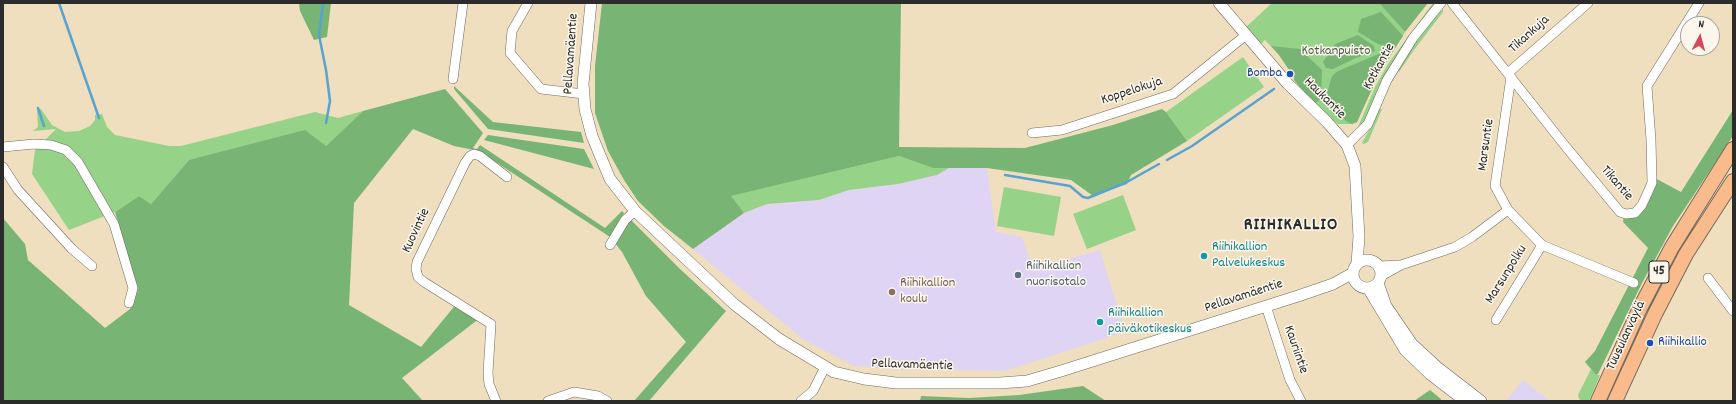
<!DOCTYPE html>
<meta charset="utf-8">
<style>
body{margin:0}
#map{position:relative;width:1736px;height:404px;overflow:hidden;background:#efdfbf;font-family:Dekko,sans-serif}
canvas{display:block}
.frame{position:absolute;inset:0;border:4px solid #2b2b2b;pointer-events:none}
.north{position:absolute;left:1680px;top:16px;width:40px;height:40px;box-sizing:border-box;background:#fbf7ec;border:1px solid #a8a59f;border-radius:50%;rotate:6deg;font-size:11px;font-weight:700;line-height:16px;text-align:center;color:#2b2b2b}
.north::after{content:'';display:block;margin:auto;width:14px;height:18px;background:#d1495b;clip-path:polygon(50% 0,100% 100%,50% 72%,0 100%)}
</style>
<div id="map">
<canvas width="1736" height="404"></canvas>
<div class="frame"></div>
<div class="north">N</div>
</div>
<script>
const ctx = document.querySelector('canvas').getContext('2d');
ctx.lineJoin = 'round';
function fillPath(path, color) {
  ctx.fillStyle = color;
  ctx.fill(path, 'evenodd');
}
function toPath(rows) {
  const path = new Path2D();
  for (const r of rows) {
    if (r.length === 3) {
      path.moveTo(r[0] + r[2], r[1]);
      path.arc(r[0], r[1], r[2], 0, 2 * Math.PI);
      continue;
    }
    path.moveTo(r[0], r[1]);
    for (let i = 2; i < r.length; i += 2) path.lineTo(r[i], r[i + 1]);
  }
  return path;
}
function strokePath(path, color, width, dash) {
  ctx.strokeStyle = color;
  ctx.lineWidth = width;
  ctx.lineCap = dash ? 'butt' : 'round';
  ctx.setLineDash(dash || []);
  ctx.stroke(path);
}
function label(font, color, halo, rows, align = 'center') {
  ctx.font = font + ' Dekko,sans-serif';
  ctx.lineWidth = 3;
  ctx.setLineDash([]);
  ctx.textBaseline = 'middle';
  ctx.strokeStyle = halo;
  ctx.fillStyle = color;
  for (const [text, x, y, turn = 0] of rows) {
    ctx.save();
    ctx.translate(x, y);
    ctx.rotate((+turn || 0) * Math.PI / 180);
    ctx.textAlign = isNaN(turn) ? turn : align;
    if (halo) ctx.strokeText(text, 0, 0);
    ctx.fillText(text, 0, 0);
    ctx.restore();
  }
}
fillPath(toPath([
 [949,168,987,168,996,232,1022,237,1033,270,1100,250,1125,332,1005,371,887,369,854,366,804,340,693,249,744,213,767,204,819,200,849,190,898,184,937,175],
 [1523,380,1550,401,1506,401]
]), '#e0d4f4');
fillPath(toPath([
 [1272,3,1379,3,1405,32,1376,80,1357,122,1352,124,1338,124,1314,104,1294,80,1294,77,1279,55,1265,40,1261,44,1245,28],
 [1433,3,1436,3,1390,66,1378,89,1365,121,1358,127,1375,87,1388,64],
 [1443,9,1443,12,1414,50,1399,72,1398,70,1412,46,1438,14],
 [1243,57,1264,87,1187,141,1166,112],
 [41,109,52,125,65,132,79,131,90,126,95,120,95,115,102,114,107,127,115,135,169,146,181,146,315,112,338,118,363,111,326,146,189,160,151,204,139,196,115,212,69,230,32,174,35,150,56,129,33,131,38,127,37,110],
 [1378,109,1382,109,1368,142,1364,144,1362,143,1368,132],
 [899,156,933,168,949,168,937,175,898,184,849,190,819,200,767,204,744,213,730,196],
 [1004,187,1061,197,1054,236,997,226],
 [1123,195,1136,230,1087,249,1073,214],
 [1591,369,1596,375,1600,375,1589,401,1582,401,1579,399,1578,395]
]), '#96d287');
fillPath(toPath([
 [299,3,331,3,327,37,314,40,300,11],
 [602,3,901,3,899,147,1025,148,1113,125,1162,109,1166,112,1187,141,1131,175,1127,184,1093,196,1071,180,987,168,933,168,899,156,731,196,744,213,693,249,664,226,638,201,624,180,608,151,595,113,595,66],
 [1379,3,1428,3,1405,32],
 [1381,12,1403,36,1395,48,1378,44,1358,32,1361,19],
 [1358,35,1374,46,1375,51,1356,58,1333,69,1326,68,1323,62,1335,44],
 [1271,46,1300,49,1322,70,1321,99,1314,104,1294,80,1294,77,1279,55],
 [1381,53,1389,57,1376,80,1357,122,1352,124,1346,121,1329,101,1327,93,1332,76,1338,71],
 [454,86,493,122,581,132,584,143,488,129,454,89],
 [445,89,483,133,473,148,477,149,480,145,605,228,622,211,624,213,610,237,479,151,454,146,413,129,354,203,349,305,421,347,457,303,480,318,402,378,423,401,3,401,3,218,25,244,28,260,105,328,130,309,137,286,115,212,139,196,151,204,189,160,305,130,326,146,363,111],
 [1733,110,1733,136,1673,226,1642,283,1598,374,1596,375,1585,362,1595,351,1648,248,1623,222,1624,216,1635,214,1653,177,1681,192],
 [488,135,584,149,594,169,484,140],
 [631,220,680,269,726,311,649,401,634,401,686,342,646,296,622,252,615,243,627,223],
 [1083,386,1106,401,920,401,921,396,969,398,1019,395],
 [1430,390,1441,399,1440,401,1414,401]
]), '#78b474');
strokePath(toPath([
 [59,3,99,118],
 [323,3,319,35,326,70,330,101,326,123],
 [38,108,44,126],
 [1167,160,1192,146,1274,89],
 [1005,175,1070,186,1083,197,1088,198,1127,182,1159,164]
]), '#58a3d0', 2.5);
const minor = toPath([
 [528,3,512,31,510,53,541,89,584,94],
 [1452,3,1566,147,1620,212,1626,214,1635,213,1642,205,1652,183,1651,140,1647,86,1699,3],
 [1508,73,1588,3],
 [1511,77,1495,186,1508,210,1542,245,1634,283],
 [453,79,463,3],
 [1032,133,1062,130,1173,94,1246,35],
 [1347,145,1368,124,1387,80,1413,38,1441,3],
 [3,147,34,144,51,145,66,150,78,162,114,224,133,288,129,303],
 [3,167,18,190,72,249,92,266],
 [610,245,625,220,635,211],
 [1379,266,1399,265],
 [1381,276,1401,265,1455,247,1472,237,1508,210],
 [1708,278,1733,311],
 [1266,306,1290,380,1301,401],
 [1496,320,1542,245],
 [496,401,489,384,488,373,491,324,424,282,418,277,416,269,417,262,465,163,470,156,474,154,480,156,507,177],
 [548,401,574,392,598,396,607,401],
 [801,401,813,391,825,367]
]);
const tertiary = toPath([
 [591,3,583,84,585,109,592,136,610,179,635,211,734,304,779,339,834,372,864,379,896,383,1000,383,1027,381,1061,371,1298,296,1333,284,1353,273],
 [1219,3,1287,83,1327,122,1347,145,1355,166,1359,237,1357,263],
 [1367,274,14],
 [1378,283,1386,306,1412,344,1437,367,1481,401],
 [1368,288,1405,350,1430,374,1465,401]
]);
const primary = toPath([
 [1598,401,1640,308,1672,247,1733,149],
 [1615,401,1655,314,1686,254,1733,181]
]);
strokePath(minor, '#706a5f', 10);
strokePath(tertiary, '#706a5f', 12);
strokePath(primary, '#706a5f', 16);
strokePath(minor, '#fff', 9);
strokePath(tertiary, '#fff', 11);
strokePath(primary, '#fabb8c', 14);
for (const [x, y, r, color] of [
 [1290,74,4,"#1a4fb4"],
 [1204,256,4,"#0f9aa8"],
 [1018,275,4,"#5c6f8a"],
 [892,292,4,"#8d6e63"],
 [1100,322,4,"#0f9aa8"],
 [1650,343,4,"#1a4fb4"]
]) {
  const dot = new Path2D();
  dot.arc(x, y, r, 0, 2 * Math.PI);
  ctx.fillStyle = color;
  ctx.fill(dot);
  strokePath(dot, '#fbf7ec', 1.5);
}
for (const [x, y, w] of [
 [1659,272,20]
]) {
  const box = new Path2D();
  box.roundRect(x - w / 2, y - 11, w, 22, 3);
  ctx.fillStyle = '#fbf7ec';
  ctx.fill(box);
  strokePath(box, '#2b2b2b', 1);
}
label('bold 13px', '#2b2b2b', null, [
 ["45",1659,272]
]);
label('14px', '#2b2b2b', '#fbf7ec', [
 ["Tikankuja",1530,35,-42],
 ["Pellavamäentie",572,54,-86],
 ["Kotkantie",1380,67,-61],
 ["Koppelokuja",1132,92,-18],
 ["Haukantie",1324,99,45],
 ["Marsuntie",1487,145,-82],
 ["Tikantie",1616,184,49],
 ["Kuovintie",417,231,-65],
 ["Marsunpolku",1507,275,-58],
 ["Pellavamäentie",1244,297,-18],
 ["Tuusulanväylä",1627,336,-65],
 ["Kauriintie",1295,350,71],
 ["Pellavamäentie",912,366,2]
]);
label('14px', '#4b5d47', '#fbf7ec', [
 ["Kotkanpuisto",1336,52]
]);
label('14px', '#164399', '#fbf7ec', [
 ["Bomba",1282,74],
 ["Riihikallio",1658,343,"left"]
], 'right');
label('14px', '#0d838f', '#fbf7ec', [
 ["Riihikallion",1212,248],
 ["Palvelukeskus",1212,264],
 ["Riihikallion",1108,314],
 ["päiväkotikeskus",1108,330]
], 'left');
label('14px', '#4e5e75', '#fbf7ec', [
 ["Riihikallion",1026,267],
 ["nuorisotalo",1026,283]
], 'left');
label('14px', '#785e54', '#fbf7ec', [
 ["Riihikallion",900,284],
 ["koulu",900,300]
], 'left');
ctx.letterSpacing = '1px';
label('bold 18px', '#2b2b2b', '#fbf7ec', [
 ["RIIHIKALLIO",1291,227]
]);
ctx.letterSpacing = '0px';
</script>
